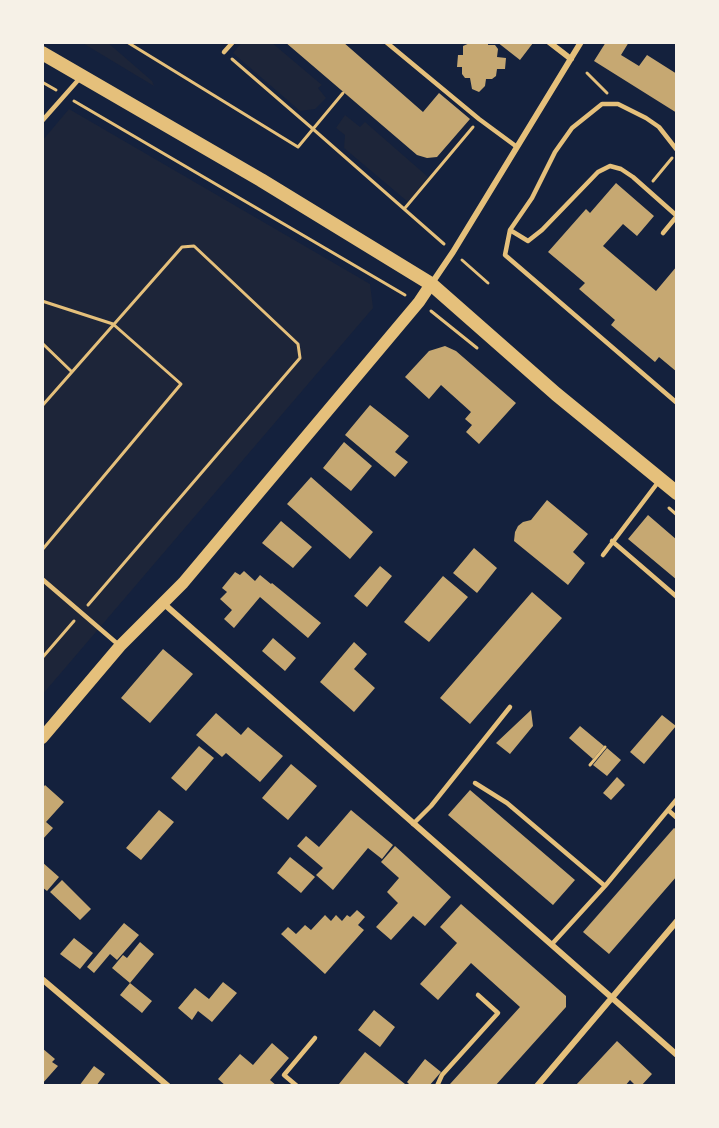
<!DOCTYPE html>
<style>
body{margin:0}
#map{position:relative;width:719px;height:1128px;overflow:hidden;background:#14213d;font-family:Overpass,sans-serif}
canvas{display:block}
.frame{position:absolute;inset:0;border:44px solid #f6f1e7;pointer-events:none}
</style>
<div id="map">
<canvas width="719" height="1128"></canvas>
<div class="frame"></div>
</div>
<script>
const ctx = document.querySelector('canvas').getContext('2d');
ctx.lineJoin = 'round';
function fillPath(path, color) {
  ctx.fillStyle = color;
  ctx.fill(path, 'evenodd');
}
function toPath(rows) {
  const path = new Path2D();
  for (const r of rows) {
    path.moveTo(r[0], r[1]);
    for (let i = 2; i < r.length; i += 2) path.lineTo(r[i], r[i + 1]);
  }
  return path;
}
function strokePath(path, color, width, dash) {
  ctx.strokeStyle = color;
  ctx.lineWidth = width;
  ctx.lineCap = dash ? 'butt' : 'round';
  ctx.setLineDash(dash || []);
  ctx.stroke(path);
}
fillPath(toPath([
 [81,42,107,42,152,81,154,86],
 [242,42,271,42,322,85,318,88,326,98,315,109,300,111,233,53],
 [69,109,370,284,373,308,42,695,42,141],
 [345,115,360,127,365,122,428,177,408,202,344,148,345,135,336,128]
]), '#1d2539');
fillPath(toPath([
 [285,42,343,42,423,112,439,93,470,119,437,157,427,158,417,155],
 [472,42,488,42,488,45,495,45,498,49,497,57,506,58,505,69,497,69,496,76,492,79,486,79,485,86,479,92,472,89,470,78,465,78,462,74,462,67,457,67,458,55,463,55,463,46],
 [497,42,531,42,533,43,520,60],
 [606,42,629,42,621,55,639,66,647,55,677,74,677,113,594,61],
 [616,183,654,216,637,236,623,224,603,246,656,291,677,266,677,372,659,357,655,362,611,325,615,320,579,289,585,283,548,252,586,209,590,213],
 [445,346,456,351,516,403,479,444,466,432,472,425,465,419,471,412,441,385,429,399,405,377,429,351],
 [370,405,409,436,395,452,408,462,395,477,345,435],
 [344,442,372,466,351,491,323,468],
 [311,477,373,532,350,559,287,504],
 [547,500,588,534,573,552,585,563,568,585,514,541,515,532,518,526,523,522,531,520],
 [648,515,677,540,677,580,628,539],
 [281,521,312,547,293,568,262,543],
 [474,548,497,568,477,593,453,573],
 [380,566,392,576,367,607,354,596],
 [244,571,255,581,260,575,271,584,272,583,321,623,308,638,260,597,234,628,224,619,232,610,220,599,227,592,222,588,235,572,240,575],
 [443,576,468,597,429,642,404,622],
 [532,592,562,618,470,724,440,698],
 [273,638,296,658,285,671,262,651],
 [354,642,367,654,354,669,375,688,354,712,320,682],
 [163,649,193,674,150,723,121,698],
 [531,710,533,726,510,754,496,743],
 [216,713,241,735,248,727,283,756,260,782,226,753,222,757,196,735],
 [662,715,676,726,644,764,630,752],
 [580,726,604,746,593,759,569,738],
 [199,746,214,758,186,791,171,778],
 [607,748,621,760,607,776,593,765],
 [291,764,317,786,288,820,262,798],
 [617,777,625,785,611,800,603,793],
 [45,785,64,802,46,822,53,828,42,840,42,789],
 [470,790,575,880,553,905,448,815],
 [159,810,174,822,141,860,126,848],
 [351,810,393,845,382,859,368,848,333,890,316,875,323,868,297,846,306,836,319,847],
 [674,828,677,830,677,876,609,954,583,932],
 [395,846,451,897,425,926,413,916,391,940,376,927,398,903,387,892,399,878,381,862],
 [290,857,315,877,301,893,277,873],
 [42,862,59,877,47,891,42,887],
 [62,880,91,909,80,920,50,892],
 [461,904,566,996,566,1007,495,1086,452,1086,450,1084,520,1007,471,963,438,1000,420,984,457,943,440,927],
 [357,910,365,917,358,925,364,930,325,974,281,934,288,927,296,934,305,925,311,930,325,915,331,921,336,915,342,921,347,915,350,917],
 [124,923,139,935,117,960,110,954,94,973,87,967],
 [74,938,93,953,80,969,60,954],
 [140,942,154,954,130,983,112,968,123,955,127,958],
 [223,982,237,993,212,1022,198,1011,192,1020,178,1008,195,988,209,999],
 [130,983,152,1001,142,1013,120,995],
 [374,1010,395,1027,380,1047,358,1030],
 [617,1041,652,1074,641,1086,636,1086,630,1080,625,1086,578,1086,576,1085],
 [272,1043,289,1058,270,1080,277,1086,226,1086,218,1079,240,1054,253,1065],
 [42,1048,55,1059,52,1062,58,1066,42,1084],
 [365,1052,405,1084,403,1086,342,1086,339,1084],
 [425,1059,441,1072,429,1086,411,1086,407,1082],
 [94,1066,105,1074,96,1086,79,1086]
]), '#c6a872');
strokePath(toPath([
 [127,42,298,147,313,129,444,244],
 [232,59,313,129,343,93],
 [587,73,607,93],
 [42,82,56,90],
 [74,101,405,295],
 [653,181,672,158],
 [405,208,473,127],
 [462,260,488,283],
 [42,301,113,324,181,384,42,550],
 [431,311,477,348],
 [42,343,71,371],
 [42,406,182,247,194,246,298,344,300,358,88,605],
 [669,508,677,515],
 [42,658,74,621],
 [590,765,605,747]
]), '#e5c07b', 3);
strokePath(toPath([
 [386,42,479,119,517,147],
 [224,52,233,42],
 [42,121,80,78],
 [677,150,659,127,646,118,618,104,602,104,572,128,555,152,532,198,510,230,505,255,677,403],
 [510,230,528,241,542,230,598,172,610,166,621,169,633,177,677,216,663,233],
 [612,541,677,597],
 [603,555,659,481],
 [42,579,120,646],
 [475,783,507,803,605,886],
 [668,810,677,818],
 [413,824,431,806,510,707],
 [552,944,605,886,677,799],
 [297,1086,284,1075,315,1038],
 [437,1086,442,1075,498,1013,478,995]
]), '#e5c07b', 4.5);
strokePath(toPath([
 [549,42,571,59],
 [432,283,453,252,581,42],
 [163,603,677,1055],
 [42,979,168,1086],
 [537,1086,677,921]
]), '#e5c07b', 6);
strokePath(toPath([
 [42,738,120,646,183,583,419,302,431,284]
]), '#e5c07b', 12);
strokePath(toPath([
 [42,53,261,180,431,284,556,394,677,493]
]), '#e5c07b', 14);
</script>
